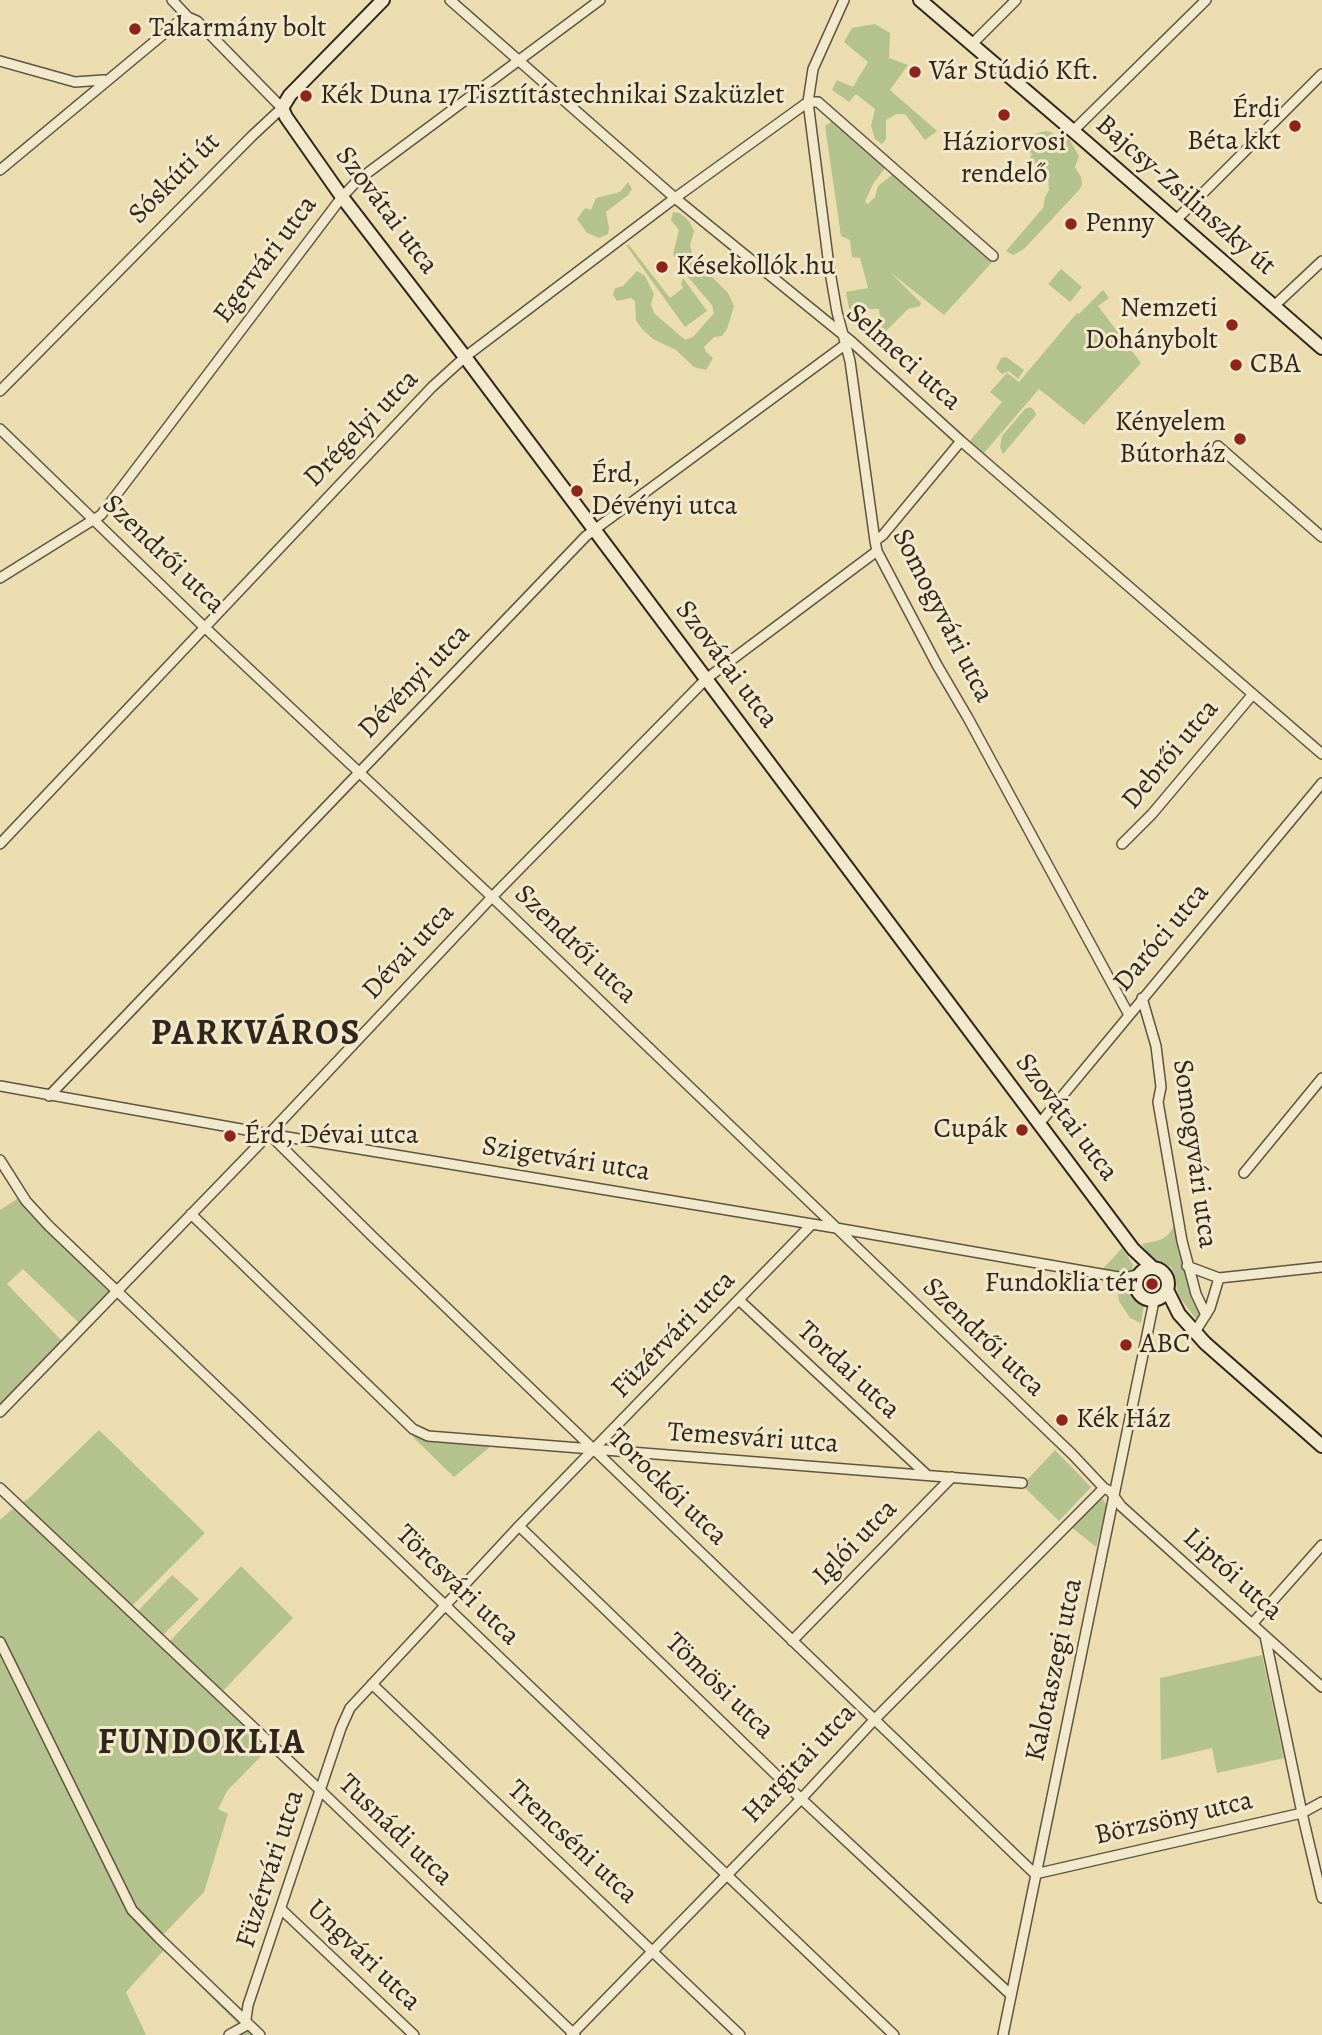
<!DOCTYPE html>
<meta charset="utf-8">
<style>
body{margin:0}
canvas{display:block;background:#ebddb0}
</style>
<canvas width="1322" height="2035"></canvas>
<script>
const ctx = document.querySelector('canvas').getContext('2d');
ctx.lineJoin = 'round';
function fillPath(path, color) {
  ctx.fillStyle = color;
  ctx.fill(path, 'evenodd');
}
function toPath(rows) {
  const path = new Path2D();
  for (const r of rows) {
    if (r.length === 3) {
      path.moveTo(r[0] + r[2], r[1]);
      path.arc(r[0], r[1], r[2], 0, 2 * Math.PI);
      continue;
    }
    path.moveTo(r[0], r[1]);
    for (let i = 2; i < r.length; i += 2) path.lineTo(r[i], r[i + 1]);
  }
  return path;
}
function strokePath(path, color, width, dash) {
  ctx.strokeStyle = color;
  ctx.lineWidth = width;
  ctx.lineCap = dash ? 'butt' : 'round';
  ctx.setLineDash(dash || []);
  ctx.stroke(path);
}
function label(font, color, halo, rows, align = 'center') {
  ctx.font = font + ' Alegreya,serif';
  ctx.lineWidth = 6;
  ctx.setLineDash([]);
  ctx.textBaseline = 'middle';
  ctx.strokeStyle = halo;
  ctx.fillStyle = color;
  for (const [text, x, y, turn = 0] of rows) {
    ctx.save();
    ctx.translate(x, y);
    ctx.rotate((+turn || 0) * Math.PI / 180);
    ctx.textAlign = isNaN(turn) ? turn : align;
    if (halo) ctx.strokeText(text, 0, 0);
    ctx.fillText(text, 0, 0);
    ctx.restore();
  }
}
fillPath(toPath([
 [875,24,890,33,889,58,908,65,890,90,937,131,925,140,905,114,897,114,886,120,886,139,882,144,875,139,871,126,875,109,856,94,849,102,832,90,837,80,853,87,868,62,844,42,852,28],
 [833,121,885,168,873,184,865,202,868,204,875,197,878,186,893,174,994,260,944,315,890,272,921,303,920,306,908,309,882,335,879,309,849,309,846,292,868,288,860,258,852,257,850,240,841,236,825,126],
 [1046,131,1053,133,1062,142,1069,139,1079,156,1075,167,1081,177,1082,184,1080,189,1024,249,1013,255,1006,251,1043,208,1045,197,1049,190,1048,175,1029,159,1032,154,1023,146,1031,135],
 [628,182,632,189,628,195,606,212,609,228,608,234,599,238,587,233,577,219,585,208,591,210,596,198,620,192],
 [673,212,680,213,689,221,694,231,690,246,694,259,728,293,734,306,727,329,722,336,714,337,704,347,706,352,713,358,706,370,694,367,676,350,653,339,642,329,636,320,635,301,631,298,617,301,613,295,615,288,623,286,637,271,645,276,654,294,651,304,654,313,685,340,693,337,714,313,712,305,681,269,673,254,679,230,671,220],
 [626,245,629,245,670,298,683,288,681,284,683,278,707,311,685,327],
 [1061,269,1082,287,1070,302,1048,284],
 [1103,290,1109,298,1098,306,1141,363,1084,425,1039,389,984,453,970,441,1002,402,990,392,1007,373,1019,382,1077,313,1079,314],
 [1006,357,1024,370,1018,379,1009,371,1002,374,996,368,1001,358],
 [1030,407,1034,410,1036,415,1003,454,1000,447,1002,436,1025,409],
 [19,1198,112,1289,79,1323,23,1269,7,1284,62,1341,0,1406,0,1210],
 [1174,1226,1189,1289,1200,1312,1199,1319,1196,1319,1181,1299,1177,1291,1175,1275,1171,1267,1150,1257,1142,1244,1160,1240,1168,1235],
 [1122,1248,1133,1265,1132,1271,1124,1274,1102,1270],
 [1117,1287,1130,1288,1135,1299,1144,1305,1141,1323,1130,1318,1119,1301],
 [99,1430,205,1533,132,1606,137,1612,172,1575,199,1599,163,1635,169,1642,241,1566,293,1618,218,1696,270,1747,227,1791,218,1809,228,1814,204,1892,161,1937,236,2006,239,2019,256,2035,223,2035,240,2026,164,1950,126,1992,146,2035,0,2035,0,1520,17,1505,28,1499],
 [417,1433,439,1442,491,1446,454,1477,413,1437],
 [1055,1450,1091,1487,1059,1521,1024,1487,1027,1480],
 [1102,1498,1107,1505,1096,1547,1070,1526],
 [1262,1655,1284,1758,1217,1773,1212,1748,1161,1760,1160,1678]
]), '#b4c28d');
const street = toPath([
 [450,0,675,198,852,342,961,441,1322,754],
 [844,0,813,69,808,102,829,266,837,312,850,361,875,541,877,551,937,665,968,718,1129,1015],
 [972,44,1016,0],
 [0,61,75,82,104,80],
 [1073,131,1206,0],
 [0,170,178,22,188,17],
 [1175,221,1322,74],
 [1274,306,1322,261],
 [0,391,252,136,282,108,197,21,188,17,172,0],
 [0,429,199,622,492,897,1072,1454,1104,1488,1110,1491,1121,1506,1322,1687],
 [1218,446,1322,537],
 [875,541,883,535,961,441],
 [0,578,101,515,342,197,358,180,600,0],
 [0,844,432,387,465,357,675,198,808,102,818,102,993,256],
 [1122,844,1152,814,1253,694],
 [1142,998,1156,1046,1161,1087,1158,1102,1182,1241,1196,1294,1206,1315],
 [0,1086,269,1134,836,1228,1124,1278,1136,1285],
 [49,1096,586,536,850,341],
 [1039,1124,1322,783],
 [269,1134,371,1235,1035,1874,1302,1813,1322,1802],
 [0,1160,26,1201,49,1226,894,2035],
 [1244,1173,1322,1078],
 [191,1214,413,1429,428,1436,1022,1483],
 [1187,1266,1219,1278,1322,1267],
 [1124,1278,1140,1274],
 [739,1300,927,1475],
 [1195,1332,1210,1308,1219,1278],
 [0,1412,269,1134,492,897,706,679,877,551],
 [0,1488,321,1791,575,2035],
 [519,1526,795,1793,1011,1995],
 [1253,1623,1322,1545],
 [1265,1636,1302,1813,1322,1898],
 [792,1641,952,1477],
 [0,1642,132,1910,159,1938,260,2035],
 [372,1684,740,2035],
 [282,1910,414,2035],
 [229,2035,245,2026,248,2005,341,1728,350,1708,519,1526,812,1224],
 [571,2035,801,1799,875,1719,1104,1488],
 [1003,2035,1154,1301]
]);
const secondary = toPath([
 [383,0,290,95,282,108,286,117,342,197,465,357,1133,1249,1153,1268],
 [920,0,1086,142,1322,348],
 [1152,1284,16],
 [1167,1290,1179,1314,1205,1343,1322,1446]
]);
strokePath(street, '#5f5441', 12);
strokePath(secondary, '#30261c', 16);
strokePath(street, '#f2e9cc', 9);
strokePath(secondary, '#f2e9cc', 12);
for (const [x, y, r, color] of [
 [135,29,7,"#8f2418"],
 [915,72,7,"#8f2418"],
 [306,96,7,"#8f2418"],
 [1004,115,7,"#8f2418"],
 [1295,126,7,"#8f2418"],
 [1071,224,7,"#8f2418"],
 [662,267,7,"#8f2418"],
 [1232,325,7,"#8f2418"],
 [1236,365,7,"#8f2418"],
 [1240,439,7,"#8f2418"],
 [577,491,7,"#8f2418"],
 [1022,1130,7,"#8f2418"],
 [230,1136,7,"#8f2418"],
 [1152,1284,7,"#8f2418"],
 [1126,1345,7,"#8f2418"],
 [1062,1420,7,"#8f2418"]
]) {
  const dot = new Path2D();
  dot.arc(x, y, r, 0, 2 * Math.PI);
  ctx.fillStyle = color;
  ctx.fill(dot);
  strokePath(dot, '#f2e9cc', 2.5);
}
label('28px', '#30261c', '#f2e9cc', [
 ["Takarmány bolt",149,29],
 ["Vár Stúdió Kft.",929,72],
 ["Kék Duna 17 Tisztítástechnikai Szaküzlet",320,96],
 ["Érdi",1281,110,"right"],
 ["Béta kkt",1281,142,"right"],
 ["Háziorvosi",1004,143,"center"],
 ["rendelő",1004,175,"center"],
 ["Penny",1085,224],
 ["Késekollók.hu",676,267],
 ["Nemzeti",1218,309,"right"],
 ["Dohánybolt",1218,341,"right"],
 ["CBA",1250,365],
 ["Kényelem",1226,423,"right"],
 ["Bútorház",1226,455,"right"],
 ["Érd,",591,475],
 ["Dévényi utca",591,507],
 ["Cupák",1008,1130,"right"],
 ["Érd, Dévai utca",244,1136],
 ["Fundoklia tér",1138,1284,"right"],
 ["ABC",1140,1345],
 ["Kék Ház",1076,1420]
], 'left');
label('28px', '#30261c', '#f2e9cc', [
 ["Sóskúti út",175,179,-45],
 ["Bajcsy-Zsilinszky út",1185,196,41],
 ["Szovátai utca",386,211,53],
 ["Egervári utca",266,260,-53],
 ["Selmeci utca",903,358,42],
 ["Drégelyi utca",362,429,-46],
 ["Szendrői utca",163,555,44],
 ["Somogyvári utca",942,616,63],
 ["Szovátai utca",726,665,53],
 ["Dévényi utca",415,682,-46],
 ["Debrői utca",1171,755,-50],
 ["Daróci utca",1162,938,-50],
 ["Szendrői utca",575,945,44],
 ["Dévai utca",409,952,-47],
 ["Szovátai utca",1066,1118,53],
 ["Somogyvári utca",1194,1154,82],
 ["Szigetvári utca",566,1160,9],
 ["Füzérvári utca",674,1335,-46],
 ["Szendrői utca",983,1338,44],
 ["Tordai utca",848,1371,43],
 ["Temesvári utca",753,1439,4],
 ["Torockói utca",667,1488,44],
 ["Iglói utca",856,1543,-46],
 ["Liptói utca",1232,1575,42],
 ["Törcsvári utca",457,1586,44],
 ["Kalotaszegi utca",1055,1670,-78],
 ["Tömösi utca",719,1687,44],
 ["Hargitai utca",800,1764,-47],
 ["Börzsöny utca",1174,1819,-13],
 ["Tusnádi utca",395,1831,44],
 ["Trencséni utca",572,1843,43],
 ["Füzérvári utca",271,1869,-72],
 ["Ungvári utca",363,1956,44]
]);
ctx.letterSpacing = '2px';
label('bold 35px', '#30261c', '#f2e9cc', [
 ["PARKVÁROS",256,1035],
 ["FUNDOKLIA",202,1744]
]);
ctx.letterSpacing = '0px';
</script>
